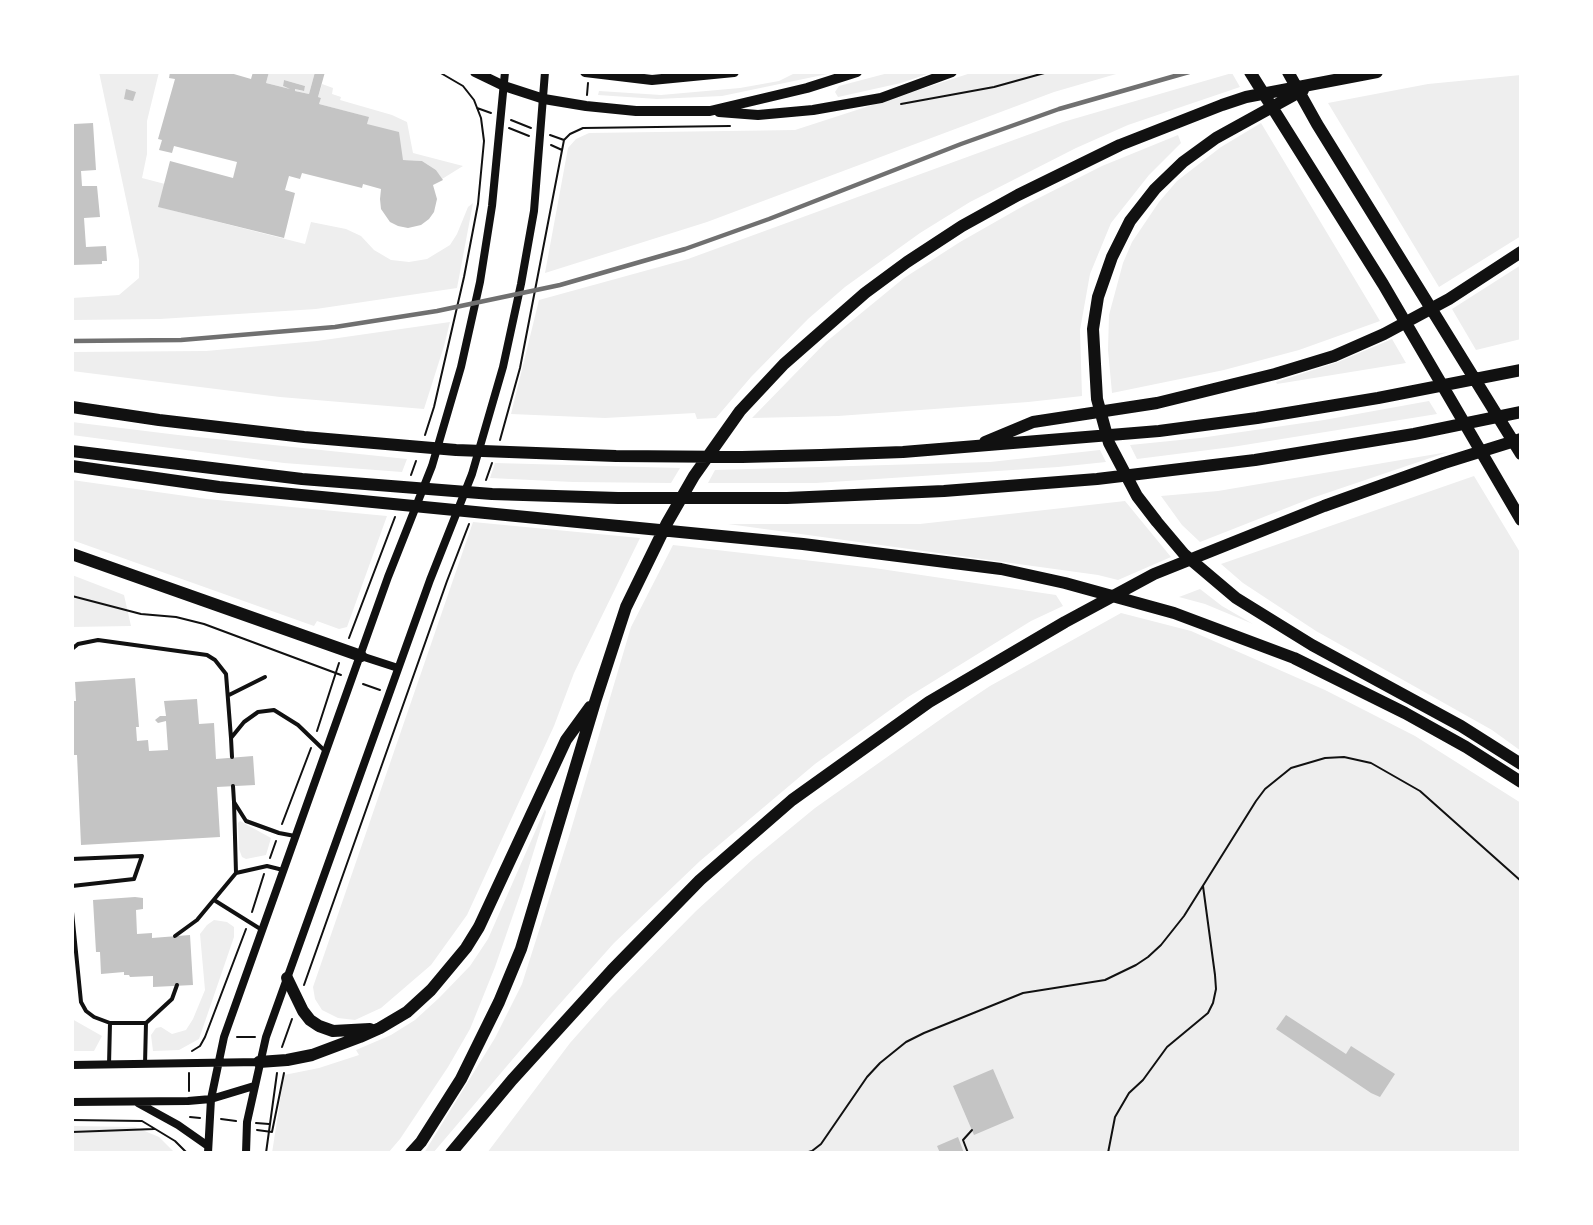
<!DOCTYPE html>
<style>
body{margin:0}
#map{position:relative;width:1593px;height:1225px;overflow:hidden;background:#fff;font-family:Rubik,sans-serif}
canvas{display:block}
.frame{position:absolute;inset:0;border:74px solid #fff;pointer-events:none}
</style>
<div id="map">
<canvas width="1593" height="1225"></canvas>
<div class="frame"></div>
</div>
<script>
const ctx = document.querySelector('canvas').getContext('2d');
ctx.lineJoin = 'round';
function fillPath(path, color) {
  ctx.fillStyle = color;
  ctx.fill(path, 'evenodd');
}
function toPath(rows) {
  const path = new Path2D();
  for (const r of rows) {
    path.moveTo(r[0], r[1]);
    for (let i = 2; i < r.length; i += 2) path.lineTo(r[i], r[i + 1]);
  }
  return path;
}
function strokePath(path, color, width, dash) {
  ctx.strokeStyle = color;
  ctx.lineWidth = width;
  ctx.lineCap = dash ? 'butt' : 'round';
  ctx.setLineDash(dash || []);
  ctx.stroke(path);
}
fillPath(toPath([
 [99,72,159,72,147,121,147,154,142,178,165,184,159,207,305,244,311,222,346,229,361,236,374,250,391,260,409,262,427,259,450,245,457,234,468,207,473,203,457,288,316,309,160,319,72,320,72,298,119,295,139,278,139,260],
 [269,72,315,72,309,94,295,91,295,89,303,91,305,86,284,80,283,86,290,89,266,83],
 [797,72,837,72,722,96,657,99,598,95,599,91,661,95,740,88,779,81],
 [892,72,933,72,901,83,838,97,835,92,839,86],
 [974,72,1123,72,1054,92,707,222,545,273,568,148,576,139,589,133,795,130],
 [1232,73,1240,87,1128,125,1076,148,970,202,920,233,845,287,808,319,751,377,716,418,697,419,695,413,605,418,511,414,539,300,688,259,1063,122],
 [1521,75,1521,236,1439,287,1328,103,1428,84],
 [322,84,333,88,332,94,341,97,340,100,392,115,407,122,413,153,463,166,442,179,436,170,422,161,403,160,367,124,368,117,319,104,321,98,318,97],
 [1261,123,1380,321,1299,350,1224,370,1112,393,1108,350,1109,315,1123,263,1132,242,1159,202,1177,181,1221,147],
 [1178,135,1181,143,1149,175,1111,223,1090,274,1080,330,1082,396,1028,402,934,409,838,416,752,418,826,342,904,278,960,242,1025,205,1102,166],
 [1521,265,1521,339,1476,350,1452,309],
 [450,322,444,346,424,409,280,397,72,371,72,352,206,351,317,341],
 [1392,339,1406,363,1277,384,1276,382,1338,362],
 [1429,401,1437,414,1232,447,1137,459,1130,445,1200,438,1324,420],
 [72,422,178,435,407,459,402,472,284,463,72,435],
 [1100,450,1106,462,1058,467,816,483,708,483,715,470,990,462],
 [1448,452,1312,498,1200,542,1182,525,1161,496,1218,491],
 [495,463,680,468,671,483,573,482,490,478],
 [1474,476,1521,554,1521,751,1492,730,1316,631,1243,583,1221,564],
 [72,480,207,499,387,516,347,627,339,629,317,621,314,626,72,540],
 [1125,501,1171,557,1118,580,1098,575,728,524,920,524],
 [473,522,640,538,574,673,554,726,467,915,431,965,381,1008,355,1020,338,1018,322,1010,315,999,313,987],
 [673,545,874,568,1056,595,1063,606,1031,621,908,697,815,764,700,861,614,943,557,1007,433,1153,424,1153,495,1038,522,984,570,833,631,627],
 [72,575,124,595,131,626,72,627],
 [1200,589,1222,606,1253,624,1205,604,1179,597],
 [1121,613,1191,631,1325,690,1415,736,1521,803,1521,1153,487,1153,570,1043,609,999,696,911,753,859,815,808,948,714,990,686],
 [545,809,546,812,522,889,495,967,470,1029,448,1067,400,1139,388,1153,272,1153,284,1075,319,1068,359,1055,356,1050,391,1035,415,1020,439,998,470,966,488,939],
 [240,821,271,838,266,855,246,859,242,857,239,849,238,823],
 [214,920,227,922,234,927,234,937,199,1039,179,1050,153,1051,151,1035,156,1028,161,1027,172,1034,186,1030,193,1019,205,990,200,934,207,925],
 [72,1019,102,1036,94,1051,72,1051],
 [72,1126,135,1127,159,1137,175,1153,72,1153]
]), '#eee');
fillPath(toPath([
 [170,72,227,72,251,79,253,72,269,72,266,83,290,89,283,86,284,80,305,86,304,91,295,89,295,91,309,94,315,72,325,72,318,97,321,98,319,104,369,117,367,124,399,132,403,160,422,161,436,170,443,180,433,185,437,199,434,212,429,219,421,225,408,228,398,226,390,222,381,209,380,199,381,189,363,184,362,188,302,173,300,179,289,176,285,190,295,193,284,238,158,207,170,161,233,178,237,162,174,146,172,153,159,150,162,140,158,139,175,79,169,78],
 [126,89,136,92,133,101,124,99],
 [72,118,74,118,74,124,93,123,96,170,81,171,82,186,97,186,100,217,84,218,86,247,106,246,107,261,102,261,102,264,72,265],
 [135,678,139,727,136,727,137,741,148,740,149,751,168,750,166,721,158,723,155,720,160,716,166,716,164,701,197,699,199,724,214,723,216,759,253,756,255,785,217,787,220,837,81,845,77,755,73,755,72,740,72,701,76,701,75,682],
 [135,897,143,898,143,909,136,910,137,934,152,933,152,938,190,935,193,985,153,987,153,976,130,977,129,975,124,975,124,972,101,974,100,952,96,952,93,900],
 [1286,1015,1346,1054,1351,1046,1395,1074,1380,1097,1371,1093,1276,1029],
 [993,1069,1014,1118,974,1135,953,1086],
 [958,1137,964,1153,940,1153,937,1146]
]), '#c4c4c4');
strokePath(toPath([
 [587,95,588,83],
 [901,104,994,87,1048,72],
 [477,108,491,113],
 [511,120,531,128],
 [509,128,529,136],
 [550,135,564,140],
 [551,145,562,150],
 [425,435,434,407,464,277,478,204,484,141,481,118,474,100,463,86,439,72],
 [500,440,520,368,564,140,570,134,583,128,730,126],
 [411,475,416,461],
 [486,480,492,463],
 [72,596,141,614,176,617,204,624,341,675],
 [349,638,395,517],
 [363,684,380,690],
 [317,731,339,663],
 [282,824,311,748],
 [270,858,276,841],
 [252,912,264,874],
 [304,985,447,581,469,524],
 [237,1037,255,1037],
 [282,1047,292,1019],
 [192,1051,200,1046,205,1037,246,929],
 [189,1091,189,1073],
 [190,1117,200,1118],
 [221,1119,236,1121],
 [72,1120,142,1121,175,1141,187,1153],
 [256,1123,269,1124],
 [257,1130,272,1132,284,1073],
 [72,1132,154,1129],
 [266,1153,277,1073],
 [766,1153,795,1153],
 [805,1153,812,1151,821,1144,867,1077,880,1063,906,1042,924,1033,1023,993,1105,980,1136,965,1148,957,1161,945,1184,916,1256,801,1265,789,1291,768,1325,758,1344,757,1371,763,1420,791,1521,881],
 [968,1153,963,1140,972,1130],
 [1108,1153,1115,1117,1129,1093,1143,1080,1167,1047,1208,1013,1213,1003,1216,989,1215,975,1203,886]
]), '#111', 2);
strokePath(toPath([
 [72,649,78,644,98,640,207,655,215,660,226,674,231,738],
 [229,695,265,677],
 [232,757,231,738,244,722,258,712,274,710,298,725,326,752],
 [233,786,234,802,246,821,279,833,295,836],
 [234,802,236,873],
 [72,855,72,865],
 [72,886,134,879,142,856,72,859],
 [214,900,262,930],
 [72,912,81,1002,86,1011,94,1017,110,1023,146,1023,172,999,177,985],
 [175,936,197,920,236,873,267,866,283,870],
 [145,1064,146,1023],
 [109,1065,110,1023]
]), '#111', 4);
strokePath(toPath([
 [361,656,398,668],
 [72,1065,259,1062],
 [72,1102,188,1101,211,1099,254,1086],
 [138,1103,178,1125,208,1146],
 [208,1153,211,1099,224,1037,388,577,432,466,461,367,480,282,492,206,505,72],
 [246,1153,247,1122,266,1037,430,580,472,474,503,367,521,284,534,211,545,72]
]), '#111', 8);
strokePath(toPath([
 [475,72,504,86,544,99,586,106,636,111,710,111,807,88,857,72],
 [585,72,652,80,734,72],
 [719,112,758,115,813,110,881,98,952,72]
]), '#111', 10);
strokePath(toPath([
 [1250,72,1383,284,1521,520],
 [1288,72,1317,124,1521,454],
 [1303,90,1216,138,1183,162,1155,189,1130,221,1112,257,1098,297,1093,329,1097,399,1109,443,1137,496,1157,522,1184,554,1236,598,1312,645,1461,726,1521,764],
 [72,407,159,420,304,437,456,450,616,456,742,457,821,455,903,452,1159,431,1257,418,1378,398,1521,370],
 [985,442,1033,422,1157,403,1275,374,1334,356,1384,334,1449,299,1521,252],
 [72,451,302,479,492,494,618,498,787,498,944,491,1097,479,1255,460,1414,434,1521,412],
 [72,466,219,487,803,544,1001,569,1065,583,1174,613,1294,658,1405,713,1466,747,1521,782],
 [72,554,361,656],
 [287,978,303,1011,310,1020,319,1026,333,1031,370,1029],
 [259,1062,287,1060,312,1055,360,1037,380,1028,407,1012,431,990,466,948,479,927,566,740,590,707],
 [411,1153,421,1142,461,1079,499,1002,521,949,595,702,626,607,667,523,694,476,740,411,784,364,865,293,907,262,962,226,1018,195,1120,145,1222,105,1246,97,1377,72],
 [451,1153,512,1080,612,970,700,880,792,800,929,702,1065,622,1154,574,1324,506,1444,463,1521,439]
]), '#111', 12);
strokePath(toPath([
 [72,341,181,340,335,327,437,311,560,285,685,249,769,219,961,144,1059,109,1189,72]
]), '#707070', 4.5);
</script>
